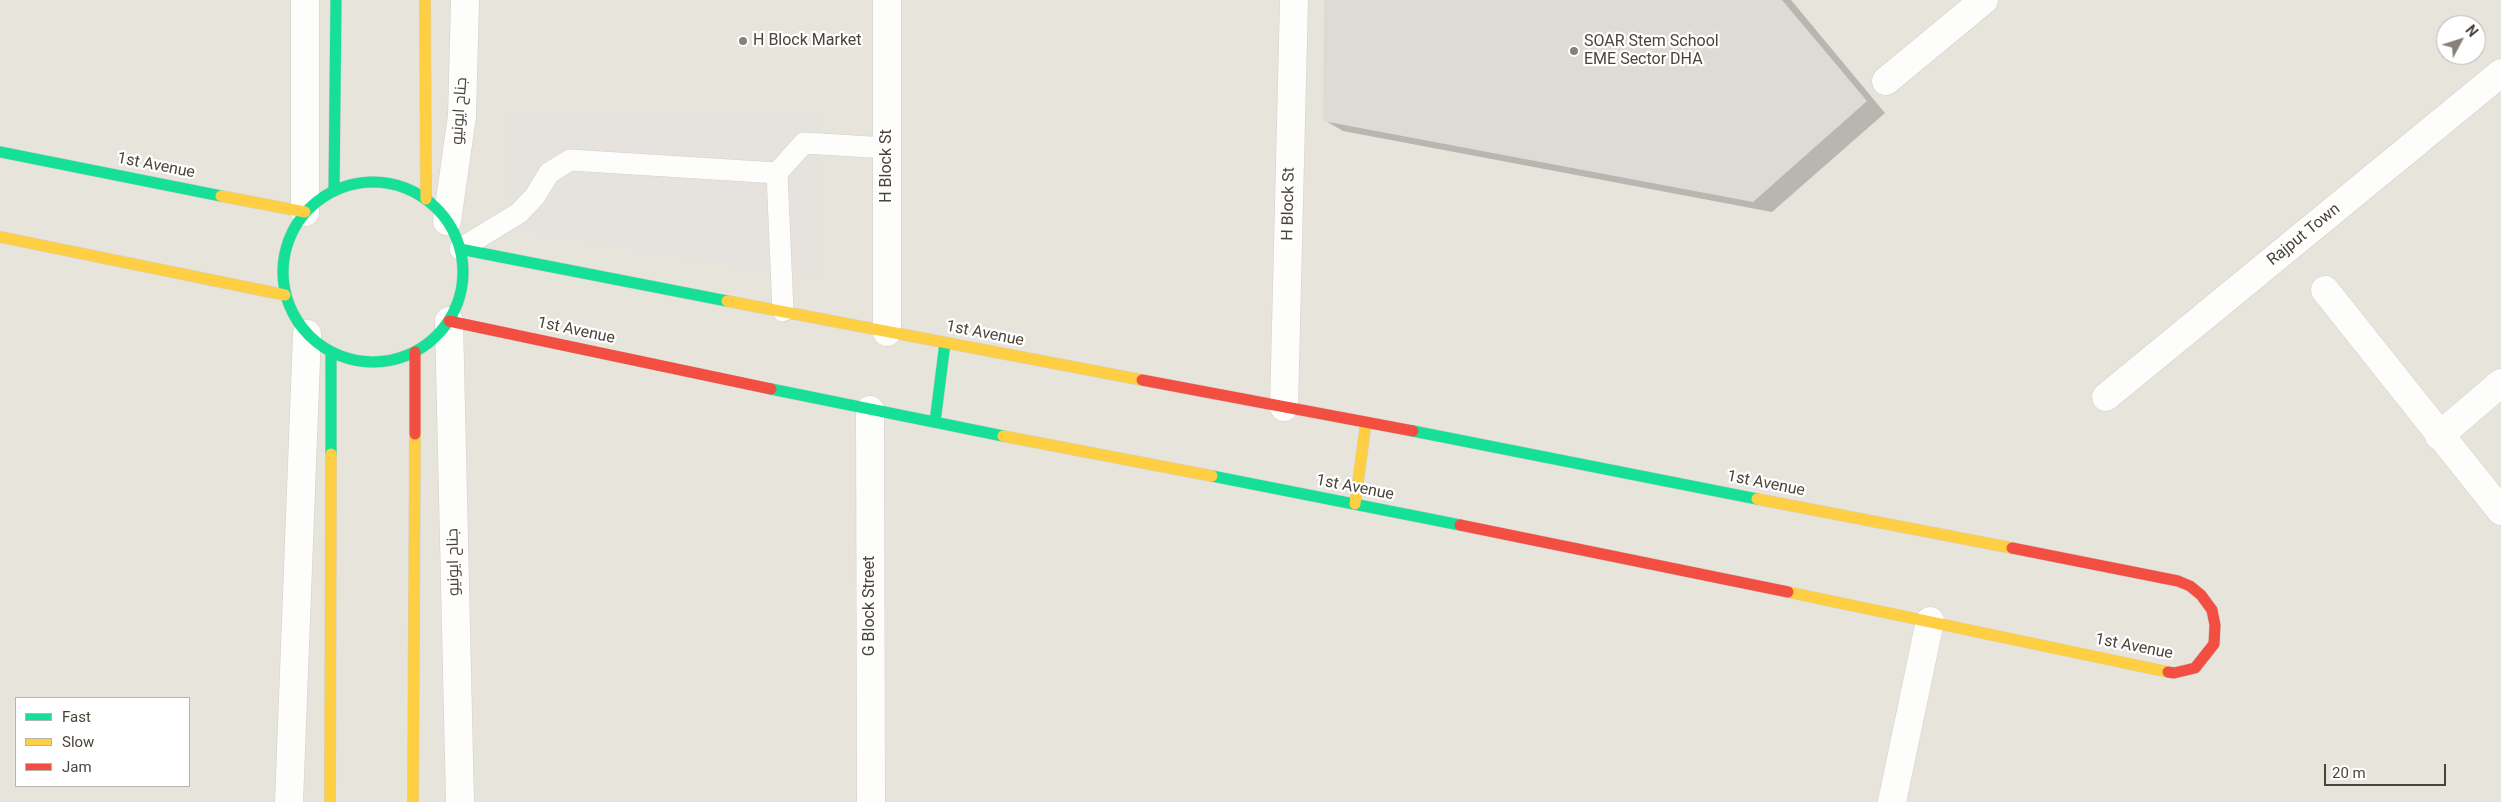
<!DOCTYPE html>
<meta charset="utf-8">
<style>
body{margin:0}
#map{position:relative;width:2501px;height:802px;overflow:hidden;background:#f4f2ee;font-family:Roboto,sans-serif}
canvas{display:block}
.legend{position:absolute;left:15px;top:697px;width:175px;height:90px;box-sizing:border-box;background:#fff;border:1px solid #b7b4b0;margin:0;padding:6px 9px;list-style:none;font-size:15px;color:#4b4439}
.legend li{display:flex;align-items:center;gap:10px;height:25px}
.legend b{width:25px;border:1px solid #b7b4b0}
.north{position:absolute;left:2436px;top:15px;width:50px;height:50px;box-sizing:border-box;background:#fff;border:1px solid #b7b4b0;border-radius:50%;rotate:50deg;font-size:14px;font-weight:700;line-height:20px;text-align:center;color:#4b4439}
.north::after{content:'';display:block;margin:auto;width:18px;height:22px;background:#868178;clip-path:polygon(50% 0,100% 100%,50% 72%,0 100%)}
.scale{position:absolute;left:2324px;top:764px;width:122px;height:22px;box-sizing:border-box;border:2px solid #4b4439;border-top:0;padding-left:6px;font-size:15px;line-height:18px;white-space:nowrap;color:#4b4439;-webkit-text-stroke:4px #fff;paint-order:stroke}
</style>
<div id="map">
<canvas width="2501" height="802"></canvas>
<ul class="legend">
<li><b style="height:6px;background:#16e098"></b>Fast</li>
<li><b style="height:6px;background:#ffcf43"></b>Slow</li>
<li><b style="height:6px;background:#f24e42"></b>Jam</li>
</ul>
<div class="north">N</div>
<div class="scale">20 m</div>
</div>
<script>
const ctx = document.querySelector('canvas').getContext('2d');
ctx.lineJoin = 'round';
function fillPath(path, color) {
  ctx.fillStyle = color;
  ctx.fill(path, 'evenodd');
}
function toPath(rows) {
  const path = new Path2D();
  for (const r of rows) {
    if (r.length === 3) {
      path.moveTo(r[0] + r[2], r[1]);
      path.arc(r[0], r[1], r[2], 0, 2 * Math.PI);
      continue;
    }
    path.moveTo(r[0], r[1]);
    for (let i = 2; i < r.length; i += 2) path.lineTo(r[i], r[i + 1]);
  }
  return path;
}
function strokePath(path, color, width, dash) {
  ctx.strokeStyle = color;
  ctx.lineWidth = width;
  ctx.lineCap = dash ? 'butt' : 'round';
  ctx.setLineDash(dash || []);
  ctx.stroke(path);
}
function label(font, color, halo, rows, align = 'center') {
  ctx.font = font + ' Roboto,Cairo,sans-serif';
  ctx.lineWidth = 4.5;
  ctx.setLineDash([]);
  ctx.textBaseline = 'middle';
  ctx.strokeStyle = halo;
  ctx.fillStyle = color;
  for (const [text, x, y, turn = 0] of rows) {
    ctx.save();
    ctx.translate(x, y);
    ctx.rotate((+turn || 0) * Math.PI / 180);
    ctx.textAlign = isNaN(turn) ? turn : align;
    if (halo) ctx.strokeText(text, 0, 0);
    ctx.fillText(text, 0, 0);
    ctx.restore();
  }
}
fillPath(toPath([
 [0,0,2501,0,2501,802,0,802],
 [2446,25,2476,25,2476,55,2446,55],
 [16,698,189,698,189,786,16,786]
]), '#e7e4dc');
fillPath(toPath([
 [506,114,819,116,821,280,511,229]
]), '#e6e3df');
fillPath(toPath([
 [1325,0,1791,0,1885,113,1772,212,1343,131,1324,120]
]), '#0003');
fillPath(toPath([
 [1324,0,1782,0,1867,101,1753,202,1323,121]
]), '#dedbd6');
const lane = toPath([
 [777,173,804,143,887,148],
 [460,249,519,213,535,196,549,173,570,160,777,173,783,311]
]);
const street = toPath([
 [887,0,887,332],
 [1886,81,1984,0],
 [305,212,305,0],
 [447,221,462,116,465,0],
 [2325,290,2501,511],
 [449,321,460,802],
 [2106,397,2501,73],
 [1284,407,1294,0],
 [870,410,871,802],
 [2439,436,2501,383],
 [289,802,307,334],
 [1892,802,1930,621]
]);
const fast = toPath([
 [0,152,221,196],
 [373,272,90],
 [334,190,336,0],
 [460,249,727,301],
 [771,389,1003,436],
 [935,422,945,343],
 [1413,431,1757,499],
 [331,454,331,352],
 [1212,476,1460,525]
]);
const slow = toPath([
 [425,0,426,199],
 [221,196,305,212],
 [0,237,285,295],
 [727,301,1142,380],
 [1003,436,1212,476],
 [1757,499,2012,548],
 [1355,504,1366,422],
 [1788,592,2168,672],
 [330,802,331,454],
 [413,802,415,434]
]);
const jam = toPath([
 [449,321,771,389],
 [1142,380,1413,431],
 [415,434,415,352],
 [1460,525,1788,592],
 [2012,548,2178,581,2190,586,2201,595,2212,610,2215,625,2214,644,2195,668,2174,673,2168,672]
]);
strokePath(lane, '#d2d0cb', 22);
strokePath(street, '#d2d0cb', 29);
strokePath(fast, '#d3cfc5', 12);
strokePath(slow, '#d3cfc5', 12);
strokePath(jam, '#d3cfc5', 12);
strokePath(lane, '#fdfdfc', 21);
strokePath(street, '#fdfdfc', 28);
strokePath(fast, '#16e098', 11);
strokePath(slow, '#ffcf43', 11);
strokePath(jam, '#f24e42', 11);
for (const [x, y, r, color] of [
 [743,41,5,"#868178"],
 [1574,51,5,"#868178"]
]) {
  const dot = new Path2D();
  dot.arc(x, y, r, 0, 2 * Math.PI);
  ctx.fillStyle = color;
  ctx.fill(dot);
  strokePath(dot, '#fff', 2);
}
label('16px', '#4b4439', '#fff', [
 ["H Block Market",753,41],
 ["SOAR Stem School",1584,42],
 ["EME Sector DHA",1584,60]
], 'left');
label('16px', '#4b4439', '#fff', [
 ["جناح ایونیو",460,111,-86],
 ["1st Avenue",156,166,11],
 ["H Block St",887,166,-90],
 ["H Block St",1289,204,-89],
 ["Rajput Town",2304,235,-39],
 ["1st Avenue",576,331,12],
 ["1st Avenue",985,334,11],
 ["1st Avenue",1766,484,11],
 ["1st Avenue",1355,488,11],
 ["جناح ایونیو",454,562,-91],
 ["G Block Street",870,606,-90],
 ["1st Avenue",2134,647,11]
]);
</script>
